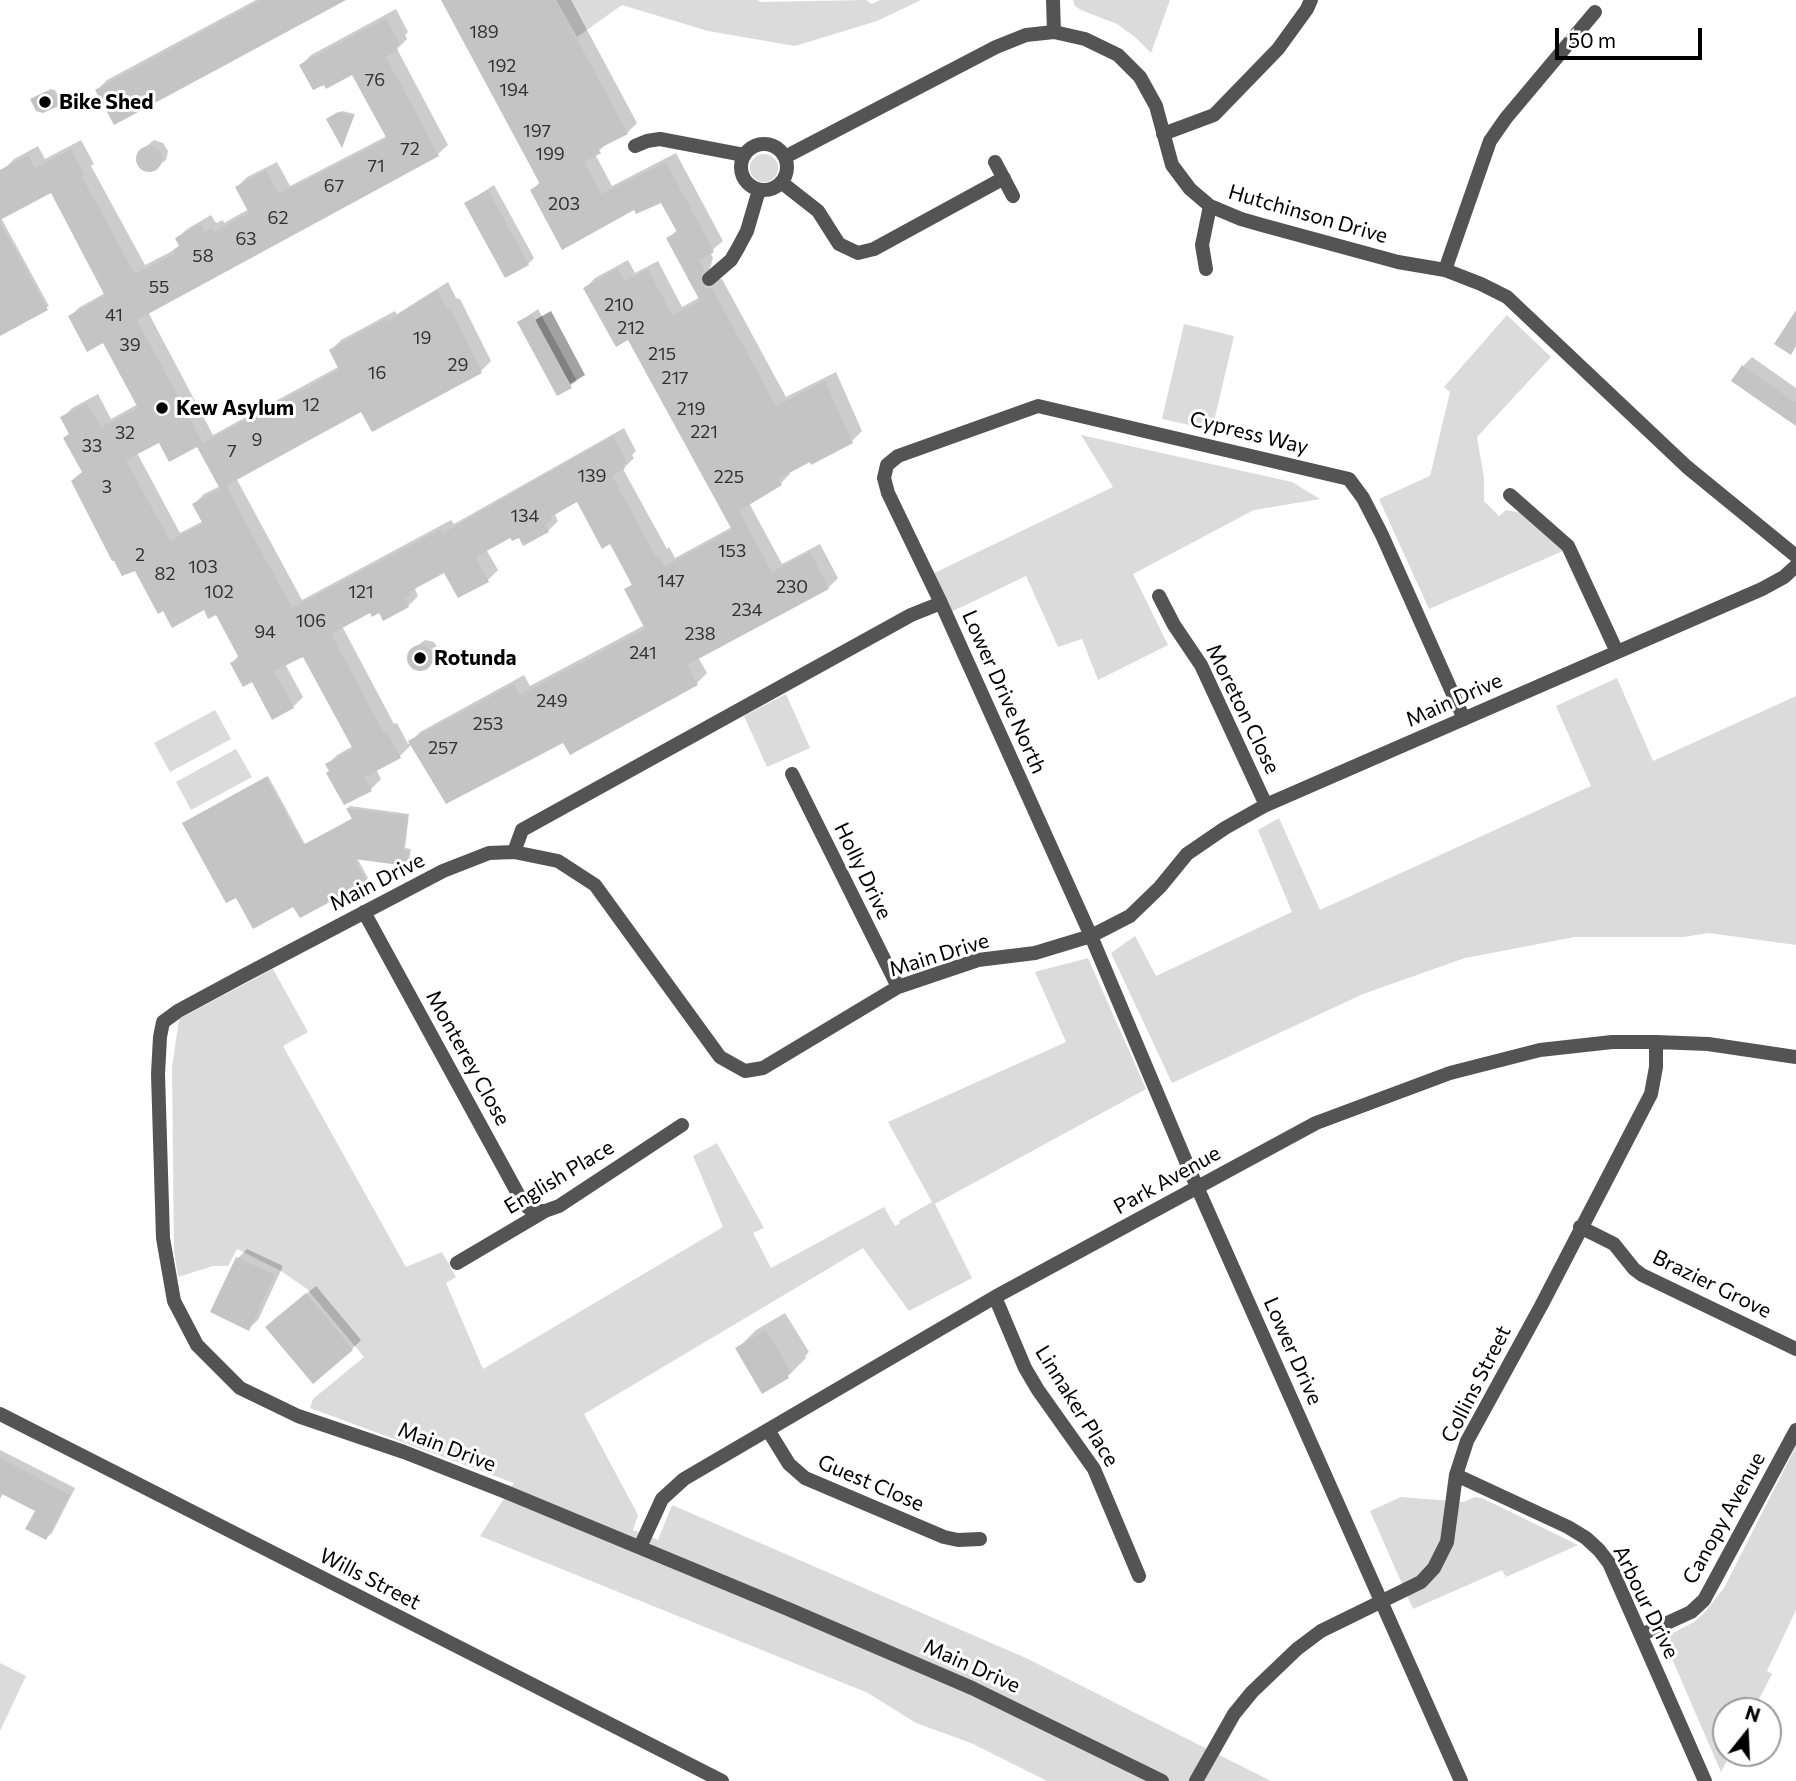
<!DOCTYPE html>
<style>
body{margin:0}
#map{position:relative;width:1796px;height:1781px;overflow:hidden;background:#fff;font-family:Commissioner,sans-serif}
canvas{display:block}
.north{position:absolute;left:1712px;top:1697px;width:70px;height:70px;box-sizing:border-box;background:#fff;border:2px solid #999;border-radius:50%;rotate:18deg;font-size:19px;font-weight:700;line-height:28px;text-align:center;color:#000}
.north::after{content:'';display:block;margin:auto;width:24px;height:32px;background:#000;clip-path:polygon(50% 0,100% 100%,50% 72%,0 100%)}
.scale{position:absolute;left:1555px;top:28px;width:147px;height:32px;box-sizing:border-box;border:4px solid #000;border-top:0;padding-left:9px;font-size:21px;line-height:24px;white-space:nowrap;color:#000;-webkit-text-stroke:5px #fff;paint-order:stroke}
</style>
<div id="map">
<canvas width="1796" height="1781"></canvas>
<div class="north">N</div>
<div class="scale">50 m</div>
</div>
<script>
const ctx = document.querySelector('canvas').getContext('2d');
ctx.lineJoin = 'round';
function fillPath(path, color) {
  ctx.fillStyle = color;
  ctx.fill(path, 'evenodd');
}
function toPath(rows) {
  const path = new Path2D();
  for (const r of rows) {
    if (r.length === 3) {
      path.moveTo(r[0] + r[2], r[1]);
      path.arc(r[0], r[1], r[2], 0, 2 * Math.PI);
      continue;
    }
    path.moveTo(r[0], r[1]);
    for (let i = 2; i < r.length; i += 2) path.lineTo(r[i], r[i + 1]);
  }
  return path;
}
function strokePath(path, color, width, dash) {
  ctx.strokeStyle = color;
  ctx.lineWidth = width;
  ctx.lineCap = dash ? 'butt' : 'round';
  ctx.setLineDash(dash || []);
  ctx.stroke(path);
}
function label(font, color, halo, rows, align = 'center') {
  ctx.font = font + ' Commissioner,sans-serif';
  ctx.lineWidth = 6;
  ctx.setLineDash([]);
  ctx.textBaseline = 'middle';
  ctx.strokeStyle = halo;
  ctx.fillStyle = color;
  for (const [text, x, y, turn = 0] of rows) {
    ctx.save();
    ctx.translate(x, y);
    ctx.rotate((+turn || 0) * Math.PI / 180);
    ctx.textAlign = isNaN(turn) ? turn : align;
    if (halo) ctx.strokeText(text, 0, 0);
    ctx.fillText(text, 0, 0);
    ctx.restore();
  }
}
fillPath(toPath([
 [556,0,757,0,761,2,866,0,872,4,880,0,921,0,877,21,795,46,708,31,622,5,577,37],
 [1073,0,1170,0,1151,53,1135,37,1117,24,1081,10,1075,6],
 [764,168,14],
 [1507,315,1551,357,1477,437,1484,478,1484,501,1499,516,1506,510,1522,513,1563,551,1429,609,1379,499,1430,476,1450,392,1444,387],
 [1184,324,1234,336,1212,430,1162,419],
 [1081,435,1292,482,1320,499,1254,510,1133,574,1168,645,1098,680,1082,639,1058,647,1026,576,945,615,926,577,1113,487],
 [1617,678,1653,761,1796,696,1796,945,1709,933,1683,937,1575,937,1465,958,1363,994,1172,1083,1111,953,1135,936,1156,976,1292,912,1258,830,1279,818,1320,910,1591,786,1556,706],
 [786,694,810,748,767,767,744,716],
 [215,710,231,739,170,772,154,743],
 [236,749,252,777,191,810,176,782],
 [1088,958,1146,1089,935,1204,972,1278,909,1311,863,1248,584,1414,638,1515,633,1530,658,1540,672,1505,1026,1658,1271,1781,1047,1781,971,1743,916,1723,868,1693,480,1536,514,1483,310,1408,313,1399,364,1357,307,1289,281,1271,237,1249,228,1266,213,1266,178,1277,174,1251,172,1068,179,1019,273,969,308,1032,283,1046,406,1267,442,1252,456,1277,446,1283,483,1369,723,1227,693,1156,717,1143,764,1228,753,1233,771,1268,884,1207,895,1226,900,1223,899,1221,932,1202,888,1122,1066,1042,1035,972],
 [1796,1446,1796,1610,1767,1671,1772,1674,1753,1711,1726,1711,1726,1753,1731,1753,1721,1772,1663,1638,1694,1622,1705,1612,1724,1588],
 [1401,1497,1464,1502,1475,1497,1482,1498,1578,1545,1506,1577,1502,1570,1413,1609,1370,1511],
 [0,1663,26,1676,0,1731]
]), '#dbdbdb');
fillPath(toPath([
 [551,311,585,375,570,384,535,320]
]), '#a2a2a2');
fillPath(toPath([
 [256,0,342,0,97,90,107,80],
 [443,0,571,0,637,123,627,133,609,142,595,154,612,186,676,153,723,241,710,252,713,258,709,271,715,279,722,279,786,397,836,372,862,431,852,441,789,471,790,474,780,484,749,503,782,564,820,544,838,578,828,588,698,657,707,673,697,683,563,740,412,744,400,756,376,769,381,779,371,789,345,803,327,765,337,755,353,746,304,655,285,664,303,697,293,707,273,717,252,679,232,663,239,655,216,613,205,608,83,472,65,438,70,433,62,418,72,408,98,394,111,419,138,404,104,341,70,316,80,307,105,293,52,190,4,169,14,159,38,146,45,159,81,140,94,164,91,166,145,265,176,249,181,244,177,238,187,229,211,215,216,223,223,220,224,223,249,209,237,187,247,177,277,162,290,186,387,136,353,73,301,65,311,55,396,9,408,32,405,35,407,39,397,49,448,145,438,154,148,312,213,435,340,366,331,350,341,340,395,311,397,314,448,282,456,298,460,299,491,361,481,371,373,430,362,410,236,478,302,600,451,520,454,524,624,428,636,451,632,455,634,458,623,469,667,549,669,547,675,558,732,527,629,338,585,288,595,278,628,260,635,273,658,261,682,307,700,297,669,238,678,229,662,201,635,207,532,190,541,181],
 [159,441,197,445,220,486,204,494,194,504,203,521,180,533,137,453],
 [577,500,611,542,633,583,626,590,645,625,530,686,524,675,420,732,408,744,397,723,394,724,342,626,371,611,379,611,384,619,408,606,418,596,415,589,419,585,445,571,459,596,488,580,498,570,486,549,511,536,548,531,558,521,555,515],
 [51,89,55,90,62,101,60,103,34,97],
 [342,111,355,114,342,145,331,117],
 [154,140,163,143,168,151,166,160,151,171,142,169,137,161,139,152],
 [494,185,534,258,528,264,506,276,466,203],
 [0,216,49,306,0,334],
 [538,309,577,381,558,394,519,322],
 [1752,357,1796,388,1796,424,1743,366],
 [425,640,434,642,438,649,436,659,421,670,412,668,408,660,410,651],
 [268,776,305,844,353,818,348,808,350,806,409,814,405,848,411,849,409,862,407,864,357,858,368,878,366,881,294,905,237,895,184,823],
 [247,1249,283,1266,258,1320,248,1329,238,1258],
 [316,1286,361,1340,352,1349,277,1318],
 [785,1313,809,1352,805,1356,806,1358,787,1377,737,1349,756,1330],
 [0,1450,75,1488,52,1533,46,1538,37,1511,3,1494,0,1499]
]), '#0003');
fillPath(toPath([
 [261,0,346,0,114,125,95,90],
 [441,0,556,0,628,134,598,149,601,153,584,162,601,194,666,162,714,252,699,260,704,269,700,281,705,288,712,288,776,406,825,381,853,443,811,465,810,462,778,479,782,485,739,511,772,572,810,552,829,589,687,665,698,685,570,755,563,743,446,804,408,741,514,684,520,695,645,629,624,589,632,585,610,544,602,549,577,502,550,517,552,520,545,524,549,532,523,546,519,538,512,541,510,538,476,557,489,582,458,598,444,573,409,592,411,595,405,599,409,607,383,621,379,613,372,617,370,613,331,634,384,733,387,732,401,758,365,777,372,791,344,805,326,773,329,771,325,764,353,749,303,657,274,671,294,708,272,720,252,682,243,687,230,663,239,658,216,615,208,619,204,610,172,628,163,611,158,614,135,571,122,576,114,561,112,561,71,481,82,472,63,438,69,434,60,417,87,403,101,427,138,408,103,343,87,352,68,316,105,296,51,193,0,220,0,170,28,155,35,168,71,149,85,175,82,177,135,274,175,253,173,250,179,246,175,238,201,224,205,232,212,228,214,232,249,213,235,187,266,170,279,194,387,139,352,75,326,89,324,85,313,90,299,65,386,18,400,44,396,46,398,50,386,57,439,156,137,320,203,443,339,370,329,350,385,319,387,322,437,290,446,307,451,309,482,373,372,432,361,412,220,489,197,447,169,462,159,443,126,460,170,541,203,524,192,504,226,486,292,608,441,529,443,533,613,436,627,463,623,465,625,469,612,476,656,557,659,556,665,566,732,530,628,340,616,347,583,288,618,268,625,281,648,269,672,315,700,301,666,238,677,232,661,203,636,214,634,210,562,250,530,190,540,184],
 [47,91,53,92,61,105,43,113,36,111,30,99],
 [338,112,354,116,342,148,326,119],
 [149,159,13],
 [488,190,529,265,505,278,464,203],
 [0,222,48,310,0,336],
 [1796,310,1796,346,1791,355,1774,344],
 [532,314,572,388,557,396,517,322],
 [1742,365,1796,403,1796,426,1731,381],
 [420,658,13],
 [266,777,303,845,352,819,346,808,408,816,403,850,409,851,407,866,354,859,367,882,300,918,293,907,253,929,236,898,226,903,182,823],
 [236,1257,275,1275,249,1331,210,1312],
 [306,1293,353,1350,313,1384,265,1327],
 [766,1330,791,1373,787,1375,789,1378,762,1394,735,1348],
 [0,1458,70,1495,46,1540,25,1529,35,1511,0,1493]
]), '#c4c4c4');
strokePath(toPath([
 [1053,0,1054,32],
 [1163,134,1214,115,1278,49,1307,9,1311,0],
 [764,167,23],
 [635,146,647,141,660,139,744,155],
 [785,157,996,47,1026,35,1054,32,1085,39,1118,55,1140,77,1156,106,1172,165,1190,189,1210,206,1241,219,1262,225,1398,262,1445,270,1481,284,1507,297,1687,467,1796,556],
 [995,162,1013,196],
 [781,182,818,211,839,244,858,253,874,249,1004,178],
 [1206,269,1202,245,1210,206],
 [1445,270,1490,141,1506,118,1595,12],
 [709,279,731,260,738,248,747,231,759,190],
 [1510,495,1568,546,1617,652],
 [1159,596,1174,625,1201,665,1266,805],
 [792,774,898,987],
 [514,852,522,830,911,615,941,603],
 [364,912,523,1203,532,1211,545,1211],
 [1580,1227,1614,1244,1634,1269,1642,1275,1796,1349],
 [457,1263,545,1211,559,1206,682,1125],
 [995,1297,1025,1368,1038,1390,1094,1469,1139,1576],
 [0,1414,722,1781],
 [768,1430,789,1464,805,1478,944,1537,958,1540,980,1539],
 [1456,1475,1568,1527,1586,1538,1599,1550,1609,1563,1705,1781],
 [640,1547,662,1499,684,1479,995,1297,1316,1123,1450,1073,1540,1050,1612,1042,1656,1042,1708,1044,1796,1057],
 [1641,1635,1691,1612,1704,1600,1796,1430],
 [1162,1781,972,1688,788,1609,506,1492,404,1452,298,1416,240,1388,197,1345,174,1301,163,1238,158,1074,160,1037,163,1022,178,1011,241,977,443,871,489,853,514,852,558,861,595,885,720,1057,745,1071,763,1068,898,987,978,960,1035,953,1091,936,1130,916,1160,887,1187,854,1225,828,1266,805,1762,589,1784,577,1796,566],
 [1196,1781,1234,1714,1252,1692,1297,1649,1321,1631,1421,1582,1434,1568,1447,1542,1456,1475,1467,1441,1541,1306,1651,1094,1656,1067,1656,1042],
 [1461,1781,1190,1171,1091,936,941,603,888,493,884,478,887,465,898,456,1038,406,1349,479,1363,498,1382,535,1464,719]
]), '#545454', 14);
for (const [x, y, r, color] of [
 [45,102,7,"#000"],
 [162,408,7,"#000"],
 [420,658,7,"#000"]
]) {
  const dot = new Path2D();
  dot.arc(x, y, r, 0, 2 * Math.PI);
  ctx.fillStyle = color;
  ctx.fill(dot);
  strokePath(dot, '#fff', 2.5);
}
label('18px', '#313131', null, [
 ["189",484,32],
 ["192",502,66],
 ["76",375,80],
 ["194",514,90],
 ["197",537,131],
 ["72",410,149],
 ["199",550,154],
 ["71",376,166],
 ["67",334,186],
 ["203",564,204],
 ["62",278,218],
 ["63",246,239],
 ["58",203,256],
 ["55",159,287],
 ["210",619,305],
 ["41",114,315],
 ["212",631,328],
 ["19",422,338],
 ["39",130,345],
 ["215",662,354],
 ["29",458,365],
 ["16",377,373],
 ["217",675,378],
 ["12",311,405],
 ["219",691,409],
 ["221",704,432],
 ["32",125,433],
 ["9",257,440],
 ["33",92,446],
 ["7",232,451],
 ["139",592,476],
 ["225",729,477],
 ["3",107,487],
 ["134",525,516],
 ["153",732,551],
 ["2",140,555],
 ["103",203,567],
 ["82",165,574],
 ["147",671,581],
 ["230",792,587],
 ["102",219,592],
 ["121",361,592],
 ["234",747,610],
 ["106",311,621],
 ["94",265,632],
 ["238",700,634],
 ["241",643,653],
 ["249",552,701],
 ["253",488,724],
 ["257",443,748]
]);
label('bold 21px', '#000', '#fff', [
 ["Bike Shed",59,102],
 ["Kew Asylum",176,408],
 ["Rotunda",434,658]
], 'left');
label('21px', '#000', '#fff', [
 ["Hutchinson Drive",1308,214,16],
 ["Cypress Way",1249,433,14],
 ["Lower Drive North",1004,692,66],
 ["Main Drive",1454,700,-24],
 ["Moreton Close",1243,709,64],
 ["Holly Drive",863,871,64],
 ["Main Drive",377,882,-27],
 ["Main Drive",939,955,-17],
 ["Monterey Close",468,1058,61],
 ["English Place",559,1177,-31],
 ["Park Avenue",1167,1180,-29],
 ["Brazier Grove",1712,1284,26],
 ["Lower Drive",1293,1351,66],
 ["Collins Street",1476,1384,-63],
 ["Linnaker Place",1077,1406,58],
 ["Main Drive",447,1447,21],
 ["Guest Close",871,1483,23],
 ["Canopy Avenue",1724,1518,-61],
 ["Wills Street",370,1579,27],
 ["Arbour Drive",1646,1602,64],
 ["Main Drive",972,1666,24]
]);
</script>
